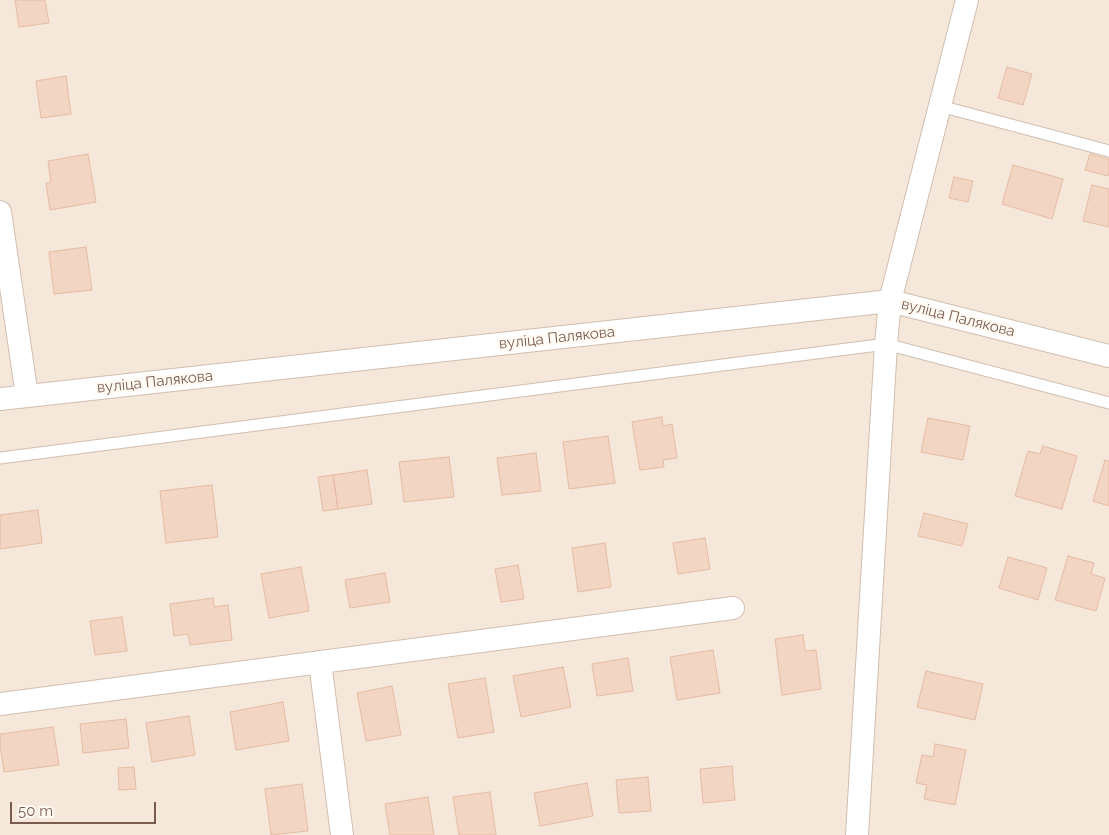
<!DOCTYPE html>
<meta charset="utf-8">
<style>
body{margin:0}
#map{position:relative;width:1109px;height:835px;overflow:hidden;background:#fdf6ec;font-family:Raleway,sans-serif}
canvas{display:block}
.scale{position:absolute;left:10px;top:802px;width:146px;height:22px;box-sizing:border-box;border:2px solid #7a5c4d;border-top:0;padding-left:6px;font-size:15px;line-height:18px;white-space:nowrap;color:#7a5c4d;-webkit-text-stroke:4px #fffaf3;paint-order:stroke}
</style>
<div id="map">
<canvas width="1109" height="835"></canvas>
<div class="scale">50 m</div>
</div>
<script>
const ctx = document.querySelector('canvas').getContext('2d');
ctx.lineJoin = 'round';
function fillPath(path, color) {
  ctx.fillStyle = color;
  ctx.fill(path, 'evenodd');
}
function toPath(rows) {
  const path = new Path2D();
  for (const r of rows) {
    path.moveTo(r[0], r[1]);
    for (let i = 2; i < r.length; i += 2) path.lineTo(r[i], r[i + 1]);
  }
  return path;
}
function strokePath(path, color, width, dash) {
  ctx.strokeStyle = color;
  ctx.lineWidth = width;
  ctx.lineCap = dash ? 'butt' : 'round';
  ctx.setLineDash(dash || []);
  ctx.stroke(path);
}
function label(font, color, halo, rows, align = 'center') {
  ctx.font = font + ' Raleway,sans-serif';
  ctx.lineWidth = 5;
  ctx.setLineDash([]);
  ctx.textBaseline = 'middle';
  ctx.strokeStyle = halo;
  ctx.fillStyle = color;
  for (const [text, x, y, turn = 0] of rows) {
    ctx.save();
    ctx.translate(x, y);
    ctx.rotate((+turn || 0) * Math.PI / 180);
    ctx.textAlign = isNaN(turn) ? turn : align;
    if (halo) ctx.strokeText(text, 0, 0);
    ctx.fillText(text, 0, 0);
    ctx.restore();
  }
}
fillPath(toPath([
 [0,0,1109,0,1109,835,0,835]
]), '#f5e8da');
const building = toPath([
 [15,0,45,0,49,23,19,27,15,0],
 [1007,67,1032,74,1023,105,998,98,1007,67],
 [66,76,71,114,41,118,36,81,66,76],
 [88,154,96,202,50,210,46,183,51,182,48,161,88,154],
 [1090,154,1109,159,1109,172,1108,176,1085,170,1090,154],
 [1013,165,1063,179,1052,219,1002,204,1013,165],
 [954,177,973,181,968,202,949,198,954,177],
 [1092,185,1109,189,1109,227,1083,221,1092,185],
 [86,247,92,290,54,294,49,252,86,247],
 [662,417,663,426,672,424,677,458,663,460,664,467,640,470,632,422,662,417],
 [928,418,970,426,963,460,921,452,928,418],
 [608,436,615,483,569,489,563,442,608,436],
 [1043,446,1077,456,1062,509,1015,496,1028,451,1040,454,1043,446],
 [536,453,541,491,502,495,497,458,536,453],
 [449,457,454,497,404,502,399,462,449,457],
 [1105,460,1109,461,1109,506,1093,501,1105,460],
 [367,470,372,504,338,509,333,475,367,470],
 [333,475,338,509,323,511,318,477,333,475],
 [212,485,218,537,166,543,160,491,212,485],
 [38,510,42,543,0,549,0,515,38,510],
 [924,513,968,524,962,546,918,536,924,513],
 [705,538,710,569,678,574,673,543,705,538],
 [605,543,611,587,578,592,572,548,605,543],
 [1068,556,1094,563,1091,574,1105,578,1096,611,1055,600,1068,556],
 [1008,557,1047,568,1038,600,999,588,1008,557],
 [518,565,524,599,501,602,495,569,518,565],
 [301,567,309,611,269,618,261,574,301,567],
 [385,573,390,602,350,608,345,580,385,573],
 [213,598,214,607,228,605,232,640,190,645,188,634,174,636,170,604,213,598],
 [122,617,127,651,95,655,90,621,122,617],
 [803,635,805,651,816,650,821,689,782,695,775,639,803,635],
 [713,650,720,693,677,700,670,657,713,650],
 [628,658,633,691,597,696,592,664,628,658],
 [563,667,571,707,521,717,513,676,563,667],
 [926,671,983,684,975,720,917,707,926,671],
 [485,678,494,732,458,738,448,684,485,678],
 [392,686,401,735,366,741,357,693,392,686],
 [283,702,289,741,236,750,230,712,283,702],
 [189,716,195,755,152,762,146,723,189,716],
 [126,719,129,748,83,753,80,724,126,719],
 [53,727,59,765,4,772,0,745,0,734,53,727],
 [935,744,966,750,955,805,924,799,927,785,916,783,922,755,933,757,935,744],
 [732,766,735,800,703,803,700,769,732,766],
 [134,767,136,789,119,790,118,768,134,767],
 [648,777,651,811,619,813,616,780,648,777],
 [587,783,593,816,540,826,534,793,587,783],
 [302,784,308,831,271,835,265,789,302,784],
 [490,792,496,835,459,835,453,797,490,792],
 [428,797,434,835,390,835,385,804,428,797]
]);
fillPath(building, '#f3d5c3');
strokePath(building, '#e6bba3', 1);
const service = toPath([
 [940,106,1109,151],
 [0,458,886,344,1109,403]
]);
const minor = toPath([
 [0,212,27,396],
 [0,399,890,301,1109,356],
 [320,662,342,835],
 [0,704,733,608],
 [857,835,886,344,890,301,967,0]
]);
strokePath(service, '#d1beb0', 13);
strokePath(minor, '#d1beb0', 24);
strokePath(service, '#fff', 11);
strokePath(minor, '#fff', 22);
label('15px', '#7a5c4d', '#fffaf3', [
 ["вуліца Палякова",958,318,14],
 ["вуліца Палякова",557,338,-6],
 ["вуліца Палякова",155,382,-6]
]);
</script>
